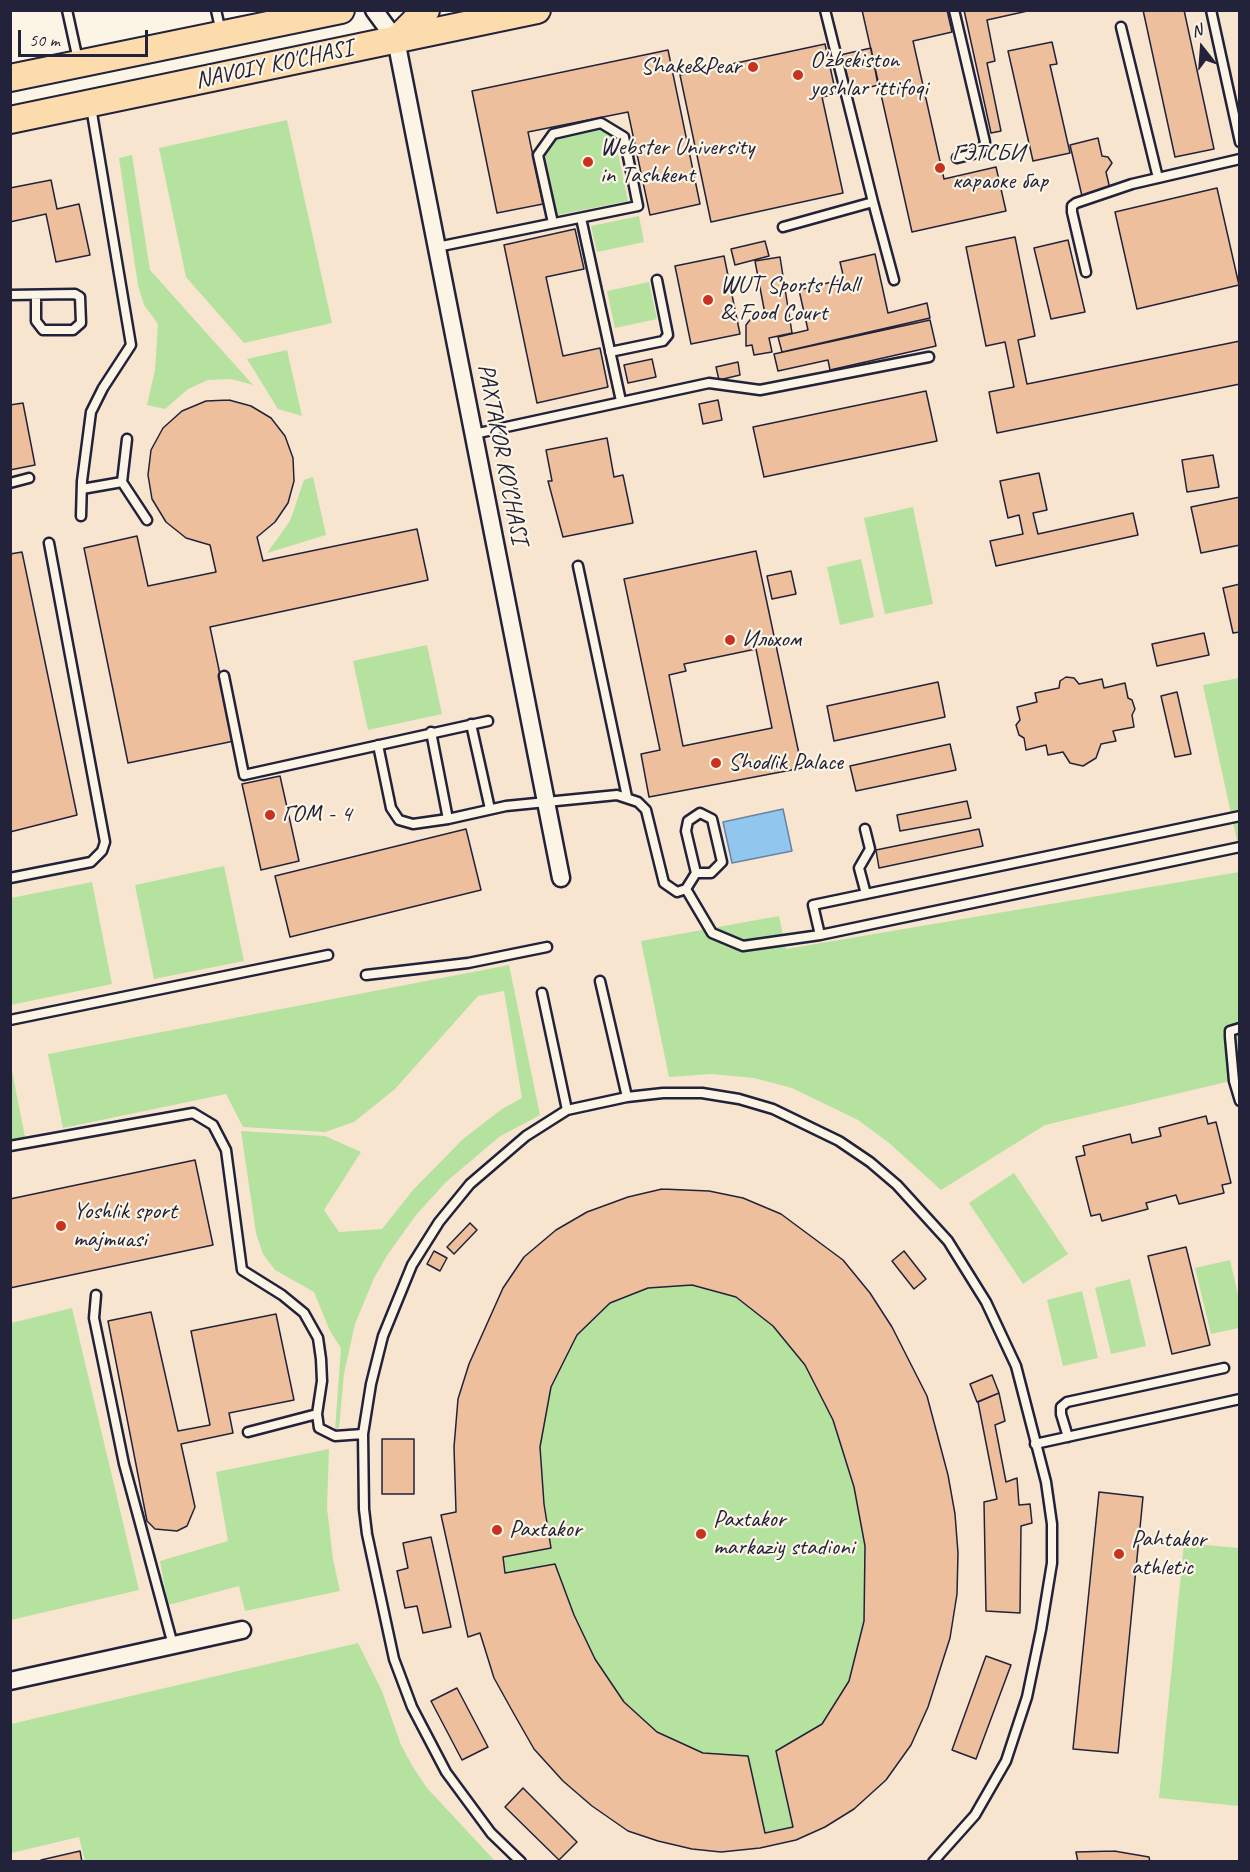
<!DOCTYPE html>
<meta charset="utf-8">
<style>
body{margin:0}
#map{position:relative;width:1250px;height:1872px;overflow:hidden;background:#fcf5e5;font-family:Caveat,sans-serif}
canvas{display:block}
.frame{position:absolute;inset:0;border:12px solid #22223b;pointer-events:none}
.north{position:absolute;left:1172px;top:18px;width:60px;height:60px;-webkit-text-stroke:4px #fcf5e5;paint-order:stroke;rotate:343deg;font-size:16px;font-weight:700;line-height:24px;text-align:center;color:#22223b}
.north::after{content:'';display:block;margin:auto;width:21px;height:27px;background:#22223b;clip-path:polygon(50% 0,100% 100%,50% 72%,0 100%)}
.scale{position:absolute;left:18px;top:30px;width:130px;height:27px;box-sizing:border-box;border:3px solid #22223b;border-top:0;padding-left:8px;font-size:18px;line-height:21px;white-space:nowrap;color:#22223b;-webkit-text-stroke:4px #fcf5e5;paint-order:stroke}
</style>
<div id="map">
<canvas width="1250" height="1872"></canvas>
<div class="frame"></div>
<div class="north">N</div>
<div class="scale">50 m</div>
</div>
<script>
const ctx = document.querySelector('canvas').getContext('2d');
ctx.lineJoin = 'round';
function fillPath(path, color) {
  ctx.fillStyle = color;
  ctx.fill(path, 'evenodd');
}
function toPath(rows) {
  const path = new Path2D();
  for (const r of rows) {
    path.moveTo(r[0], r[1]);
    for (let i = 2; i < r.length; i += 2) path.lineTo(r[i], r[i + 1]);
  }
  return path;
}
function strokePath(path, color, width, dash) {
  ctx.strokeStyle = color;
  ctx.lineWidth = width;
  ctx.lineCap = dash ? 'butt' : 'round';
  ctx.setLineDash(dash || []);
  ctx.stroke(path);
}
function label(font, color, halo, rows, align = 'center') {
  ctx.font = font + ' Caveat,sans-serif';
  ctx.lineWidth = 4.5;
  ctx.setLineDash([]);
  ctx.textBaseline = 'middle';
  ctx.strokeStyle = halo;
  ctx.fillStyle = color;
  for (const [text, x, y, turn = 0] of rows) {
    ctx.save();
    ctx.translate(x, y);
    ctx.rotate((+turn || 0) * Math.PI / 180);
    ctx.textAlign = isNaN(turn) ? turn : align;
    if (halo) ctx.strokeText(text, 0, 0);
    ctx.fillText(text, 0, 0);
    ctx.restore();
  }
}
fillPath(toPath([
 [537,11,1239,11,1239,1861,11,1861,10,120]
]), '#f8e5cf');
fillPath(toPath([
 [287,120,332,323,244,343,186,277,159,148],
 [602,129,615,139,628,201,557,215,545,154,556,138],
 [132,155,150,270,253,385,231,379,208,380,188,389,165,409,147,405,155,370,158,324,144,305,138,285,119,158],
 [639,216,644,242,597,252,591,226],
 [649,282,657,319,615,328,607,291],
 [287,350,302,416,278,409,247,359],
 [313,477,326,535,267,553,290,521,304,480],
 [913,507,933,604,885,614,864,518],
 [861,559,874,617,840,625,827,567],
 [427,645,442,714,368,730,353,661],
 [1239,678,1239,850,1203,685],
 [224,866,244,961,154,979,135,885],
 [1239,872,1239,1079,1045,1125,941,1190,888,1142,858,1120,792,1088,754,1078,711,1074,669,1077,641,941,779,916,786,949],
 [92,882,112,984,11,1005,11,898],
 [509,965,540,1115,499,1137,446,1182,416,1215,388,1254,374,1278,355,1324,344,1374,339,1428,335,1430,341,1348,330,1331,314,1292,275,1270,263,1254,256,1233,241,1131,325,1136,361,1152,324,1210,339,1232,382,1229,413,1190,463,1139,502,1109,522,1098,504,991,478,996,395,1089,354,1122,325,1132,243,1127,226,1094,63,1128,48,1054],
 [11,1066,25,1137,11,1140,10,1140],
 [1014,1173,1068,1254,1023,1284,969,1203],
 [662,1189,709,1191,743,1198,781,1214,843,1260,870,1293,892,1327,927,1396,948,1475,955,1514,958,1553,957,1594,950,1638,928,1707,825,1827,796,1840,760,1848,721,1852,692,1849,658,1841,628,1831,592,1806,563,1781,534,1749,514,1714,494,1678,480,1634,468,1637,441,1515,456,1511,458,1399,469,1364,503,1288,524,1257,556,1230,587,1212],
 [1230,1260,1239,1299,1239,1328,1211,1334,1195,1268],
 [1130,1279,1146,1346,1111,1354,1095,1288],
 [1082,1291,1098,1358,1063,1366,1047,1300],
 [72,1308,139,1590,11,1620,11,1323],
 [329,1449,327,1508,333,1559,340,1591,245,1611,239,1586,168,1605,160,1561,228,1541,216,1472],
 [1184,1543,1239,1548,1239,1806,1159,1798],
 [358,1643,382,1691,401,1745,413,1767,427,1788,495,1861,85,1861,79,1837,11,1853,11,1724]
]), '#b6e2a0');
const water = toPath([
 [783,809,792,851,732,863,723,822,783,809]
]);
fillPath(water, '#91c6ee');
strokePath(water, '#6584a6', 1.5);
const building = toPath([
 [862,10,947,10,952,32,913,41,944,179,996,167,1006,211,912,232,862,10],
 [964,10,1032,10,987,20,995,61,987,63,1001,131,991,133,964,10],
 [1143,10,1184,10,1214,149,1175,157,1143,10],
 [1052,42,1057,64,1050,65,1070,153,1033,161,1008,51,1052,42],
 [825,44,836,94,822,97,843,193,711,222,680,75,825,44],
 [871,48,878,85,848,93,840,55,871,48],
 [668,50,700,204,650,215,628,112,528,132,543,204,497,213,472,91,668,50],
 [1098,138,1102,156,1108,157,1112,163,1106,172,1110,189,1082,196,1070,145,1098,138],
 [51,180,57,209,79,204,90,255,56,262,46,214,10,222,10,188,51,180],
 [1217,188,1239,285,1137,309,1115,212,1217,188],
 [575,229,584,269,546,277,563,356,600,348,608,387,537,403,504,245,575,229],
 [1015,237,1035,336,1018,340,1027,384,1240,341,1240,384,997,433,989,392,1014,387,1005,342,986,346,966,247,1015,237],
 [1068,240,1085,312,1051,319,1034,248,1068,240],
 [765,241,769,256,735,265,731,249,765,241],
 [875,254,888,313,927,303,930,318,782,352,778,337,808,330,799,290,844,279,840,262,875,254],
 [724,256,740,334,691,344,675,266,724,256],
 [780,257,792,333,769,338,772,352,754,355,752,345,746,346,746,325,753,316,765,314,755,261,780,257],
 [930,320,936,346,830,370,828,360,778,371,774,354,930,320],
 [652,359,656,377,628,383,624,365,652,359],
 [738,362,740,375,719,380,716,367,738,362],
 [926,391,937,441,764,477,753,427,926,391],
 [229,400,251,406,271,418,285,436,293,458,294,481,288,503,275,522,257,537,263,561,417,529,428,580,210,627,234,741,128,763,84,548,137,536,148,586,216,572,210,545,186,538,166,522,152,499,148,475,151,450,163,428,182,411,206,401,229,400],
 [718,400,722,420,703,424,699,404,718,400],
 [23,403,35,465,10,470,10,405,23,403],
 [607,438,614,477,623,475,633,523,563,537,548,481,552,481,546,450,607,438],
 [1213,455,1219,487,1187,492,1182,460,1213,455],
 [1039,473,1047,510,1033,513,1038,534,1133,513,1138,535,996,566,990,541,1023,534,1019,515,1008,518,1000,481,1039,473],
 [1240,497,1240,545,1201,553,1191,507,1240,497],
 [756,551,802,768,649,797,641,754,660,750,624,579,756,551],
 [756,649,772,728,683,746,669,675,686,671,684,664,756,649],
 [22,552,77,815,10,832,10,554,22,552],
 [791,571,796,594,772,599,767,576,791,571],
 [1240,584,1240,632,1233,633,1223,588,1240,584],
 [1204,633,1209,655,1157,666,1152,644,1204,633],
 [1066,677,1074,678,1079,684,1102,679,1104,688,1125,683,1128,698,1132,700,1135,709,1132,715,1134,727,1113,731,1116,741,1101,744,1096,758,1083,766,1070,763,1063,752,1048,755,1046,745,1026,750,1024,738,1019,735,1016,725,1020,720,1017,707,1037,702,1035,693,1059,688,1060,681,1066,677],
 [938,682,945,717,834,741,827,706,938,682],
 [1177,692,1191,754,1175,757,1161,696,1177,692],
 [950,744,956,770,856,791,850,766,950,744],
 [280,776,299,861,261,870,242,784,280,776],
 [967,801,971,818,900,831,897,815,967,801],
 [466,829,481,890,290,937,275,876,466,829],
 [979,829,983,846,879,868,876,850,979,829],
 [1206,1116,1208,1124,1216,1122,1231,1183,1222,1185,1224,1193,1179,1204,1176,1195,1146,1203,1148,1209,1102,1221,1100,1214,1091,1216,1076,1157,1085,1155,1083,1146,1130,1134,1132,1143,1161,1136,1159,1128,1206,1116],
 [195,1160,213,1245,10,1288,10,1199,195,1160],
 [662,1189,709,1191,743,1198,781,1214,843,1260,870,1293,892,1327,927,1396,948,1475,955,1514,958,1553,957,1594,950,1638,928,1707,911,1745,886,1780,854,1809,825,1827,796,1840,760,1848,721,1852,692,1849,658,1841,628,1831,592,1806,563,1781,534,1749,514,1714,494,1678,480,1633,468,1637,441,1515,456,1512,454,1447,458,1399,469,1364,503,1288,524,1257,556,1230,587,1212,628,1197,662,1189],
 [692,1285,736,1297,773,1326,805,1365,833,1420,854,1487,865,1546,864,1621,849,1681,822,1724,776,1751,793,1827,765,1833,748,1756,703,1753,657,1732,624,1702,595,1659,574,1615,555,1564,505,1573,503,1557,551,1548,544,1504,540,1447,551,1387,577,1335,610,1303,648,1288,692,1285],
 [470,1223,477,1230,454,1254,447,1247,470,1223],
 [1186,1247,1210,1345,1172,1354,1148,1256,1186,1247],
 [434,1251,447,1258,440,1271,427,1264,434,1251],
 [904,1251,926,1279,914,1289,892,1261,904,1251],
 [151,1312,178,1431,210,1425,191,1331,276,1314,294,1400,229,1413,233,1433,181,1444,195,1507,187,1526,177,1531,155,1529,147,1521,108,1321,151,1312],
 [992,1375,999,1393,977,1402,970,1384,992,1375],
 [999,1393,1005,1421,995,1425,1006,1482,1017,1478,1019,1505,1030,1504,1032,1523,1021,1526,1020,1613,986,1611,984,1502,997,1499,978,1402,999,1393],
 [382,1439,414,1439,414,1494,382,1494,382,1439],
 [1099,1492,1143,1497,1118,1753,1073,1749,1099,1492],
 [431,1537,451,1627,423,1633,417,1606,405,1608,397,1571,408,1568,403,1543,431,1537],
 [986,1656,1011,1665,976,1759,952,1750,986,1656],
 [457,1688,488,1747,462,1760,431,1701,457,1688],
 [523,1788,577,1842,559,1860,505,1807,523,1788],
 [80,1851,82,1862,41,1862,41,1860,80,1851],
 [1114,1851,1149,1857,1150,1862,1078,1862,1076,1852,1114,1851]
]);
fillPath(building, '#edbf9d');
strokePath(building, '#22223b', 1.5);
const service = toPath([
 [67,10,78,60],
 [216,10,221,32],
 [954,10,985,142,981,152,957,158],
 [1211,10,1240,142],
 [1121,27,1158,178],
 [873,202,894,280],
 [581,218,621,401],
 [783,227,873,202,825,10],
 [437,247,638,206,624,137,601,123,553,134,538,155,553,223],
 [1086,272,1072,212,1072,206,1076,203,1132,184,1240,159],
 [10,295,75,294,80,297,81,323,73,330,43,330,36,321,36,295],
 [610,352,663,341,668,335,657,280],
 [474,434,709,383,760,390,929,357],
 [122,482,147,520],
 [10,483,29,478],
 [82,489,122,482,127,439],
 [81,516,82,481,91,412,103,388,131,345,91,107],
 [578,566,627,797],
 [224,676,244,775,488,721],
 [471,724,490,809],
 [431,732,448,819],
 [378,745,391,808,399,820,413,824,448,819,506,806,617,795,638,802,646,810,664,883,677,892,686,889,696,873,686,831,688,821,700,813,712,819,722,862,711,873,696,873],
 [865,829,870,849,859,868,866,894],
 [10,878,91,862,102,851,105,842,49,543],
 [686,889,712,933,743,946,820,935,1240,847],
 [820,935,813,905,1240,816],
 [366,975,468,963,547,947],
 [600,981,627,1097],
 [542,993,567,1110],
 [10,1020,328,955],
 [1240,1028,1230,1031,1230,1037,1234,1081,1240,1101],
 [10,1146,193,1113,213,1125,226,1150,242,1270,282,1295,304,1313,318,1338,321,1359,322,1381,317,1414,248,1432],
 [96,1295,94,1318,124,1464,173,1645],
 [317,1414,319,1428,335,1436,363,1434],
 [1068,1437,1061,1414,1061,1407,1067,1402,1224,1368],
 [1035,1444,1240,1399],
 [521,1862,491,1833,446,1772,412,1707,394,1659,367,1534,364,1509,363,1434,371,1384,383,1336,412,1265,439,1222,470,1184,526,1136,567,1110,627,1097,663,1093,702,1093,739,1099,773,1109,839,1141,870,1162,897,1185,948,1241,986,1302,1016,1366,1046,1482,1052,1524,1052,1563,1041,1630,1027,1697,1006,1761,975,1815,933,1862]
]);
const minor = toPath([
 [374,10,396,40,561,878],
 [10,1681,242,1630]
]);
const primary = toPath([
 [396,40,426,10],
 [10,78,341,10],
 [10,120,537,10]
]);
strokePath(service, '#22223b', 13);
strokePath(minor, '#22223b', 21);
strokePath(primary, '#22223b', 30);
strokePath(service, '#fcf5e5', 8);
strokePath(minor, '#fcf5e5', 16);
strokePath(primary, '#fcdcac', 26);
for (const [x, y, r, color] of [
 [753,67,6,"#c8321e"],
 [798,75,6,"#c8321e"],
 [588,162,6,"#c8321e"],
 [940,168,6,"#c8321e"],
 [708,300,6,"#c8321e"],
 [730,640,6,"#c8321e"],
 [716,763,6,"#c8321e"],
 [270,815,6,"#c8321e"],
 [61,1226,6,"#c8321e"],
 [497,1530,6,"#c8321e"],
 [701,1534,6,"#c8321e"],
 [1119,1554,6,"#c8321e"]
]) {
  const dot = new Path2D();
  dot.arc(x, y, r, 0, 2 * Math.PI);
  ctx.fillStyle = color;
  ctx.fill(dot);
  strokePath(dot, '#fcf5e5', 2);
}
label('24px', '#22223b', '#fcf5e5', [
 ["O'zbekiston",810,61],
 ["yoshlar ittifoqi",810,89],
 ["Shake&Pear",741,67,"right"],
 ["Webster University",600,148],
 ["in Tashkent",600,176],
 ["ГЭТСБИ",952,154],
 ["караоке бар",952,182],
 ["WUT Sports Hall",720,286],
 ["& Food Court",720,314],
 ["Ильхом",742,640],
 ["Shodlik Palace",728,763],
 ["ГОМ - 4",282,815],
 ["Yoshlik sport",73,1212],
 ["majmuasi",73,1240],
 ["Paxtakor",713,1520],
 ["markaziy stadioni",713,1548],
 ["Paxtakor",509,1530],
 ["Pahtakor",1131,1540],
 ["athletic",1131,1568]
], 'left');
label('24px', '#22223b', '#fcf5e5', [
 ["NAVOIY KO'CHASI",274,65,-12],
 ["PAXTAKOR KO'CHASI",502,454,79]
]);
</script>
